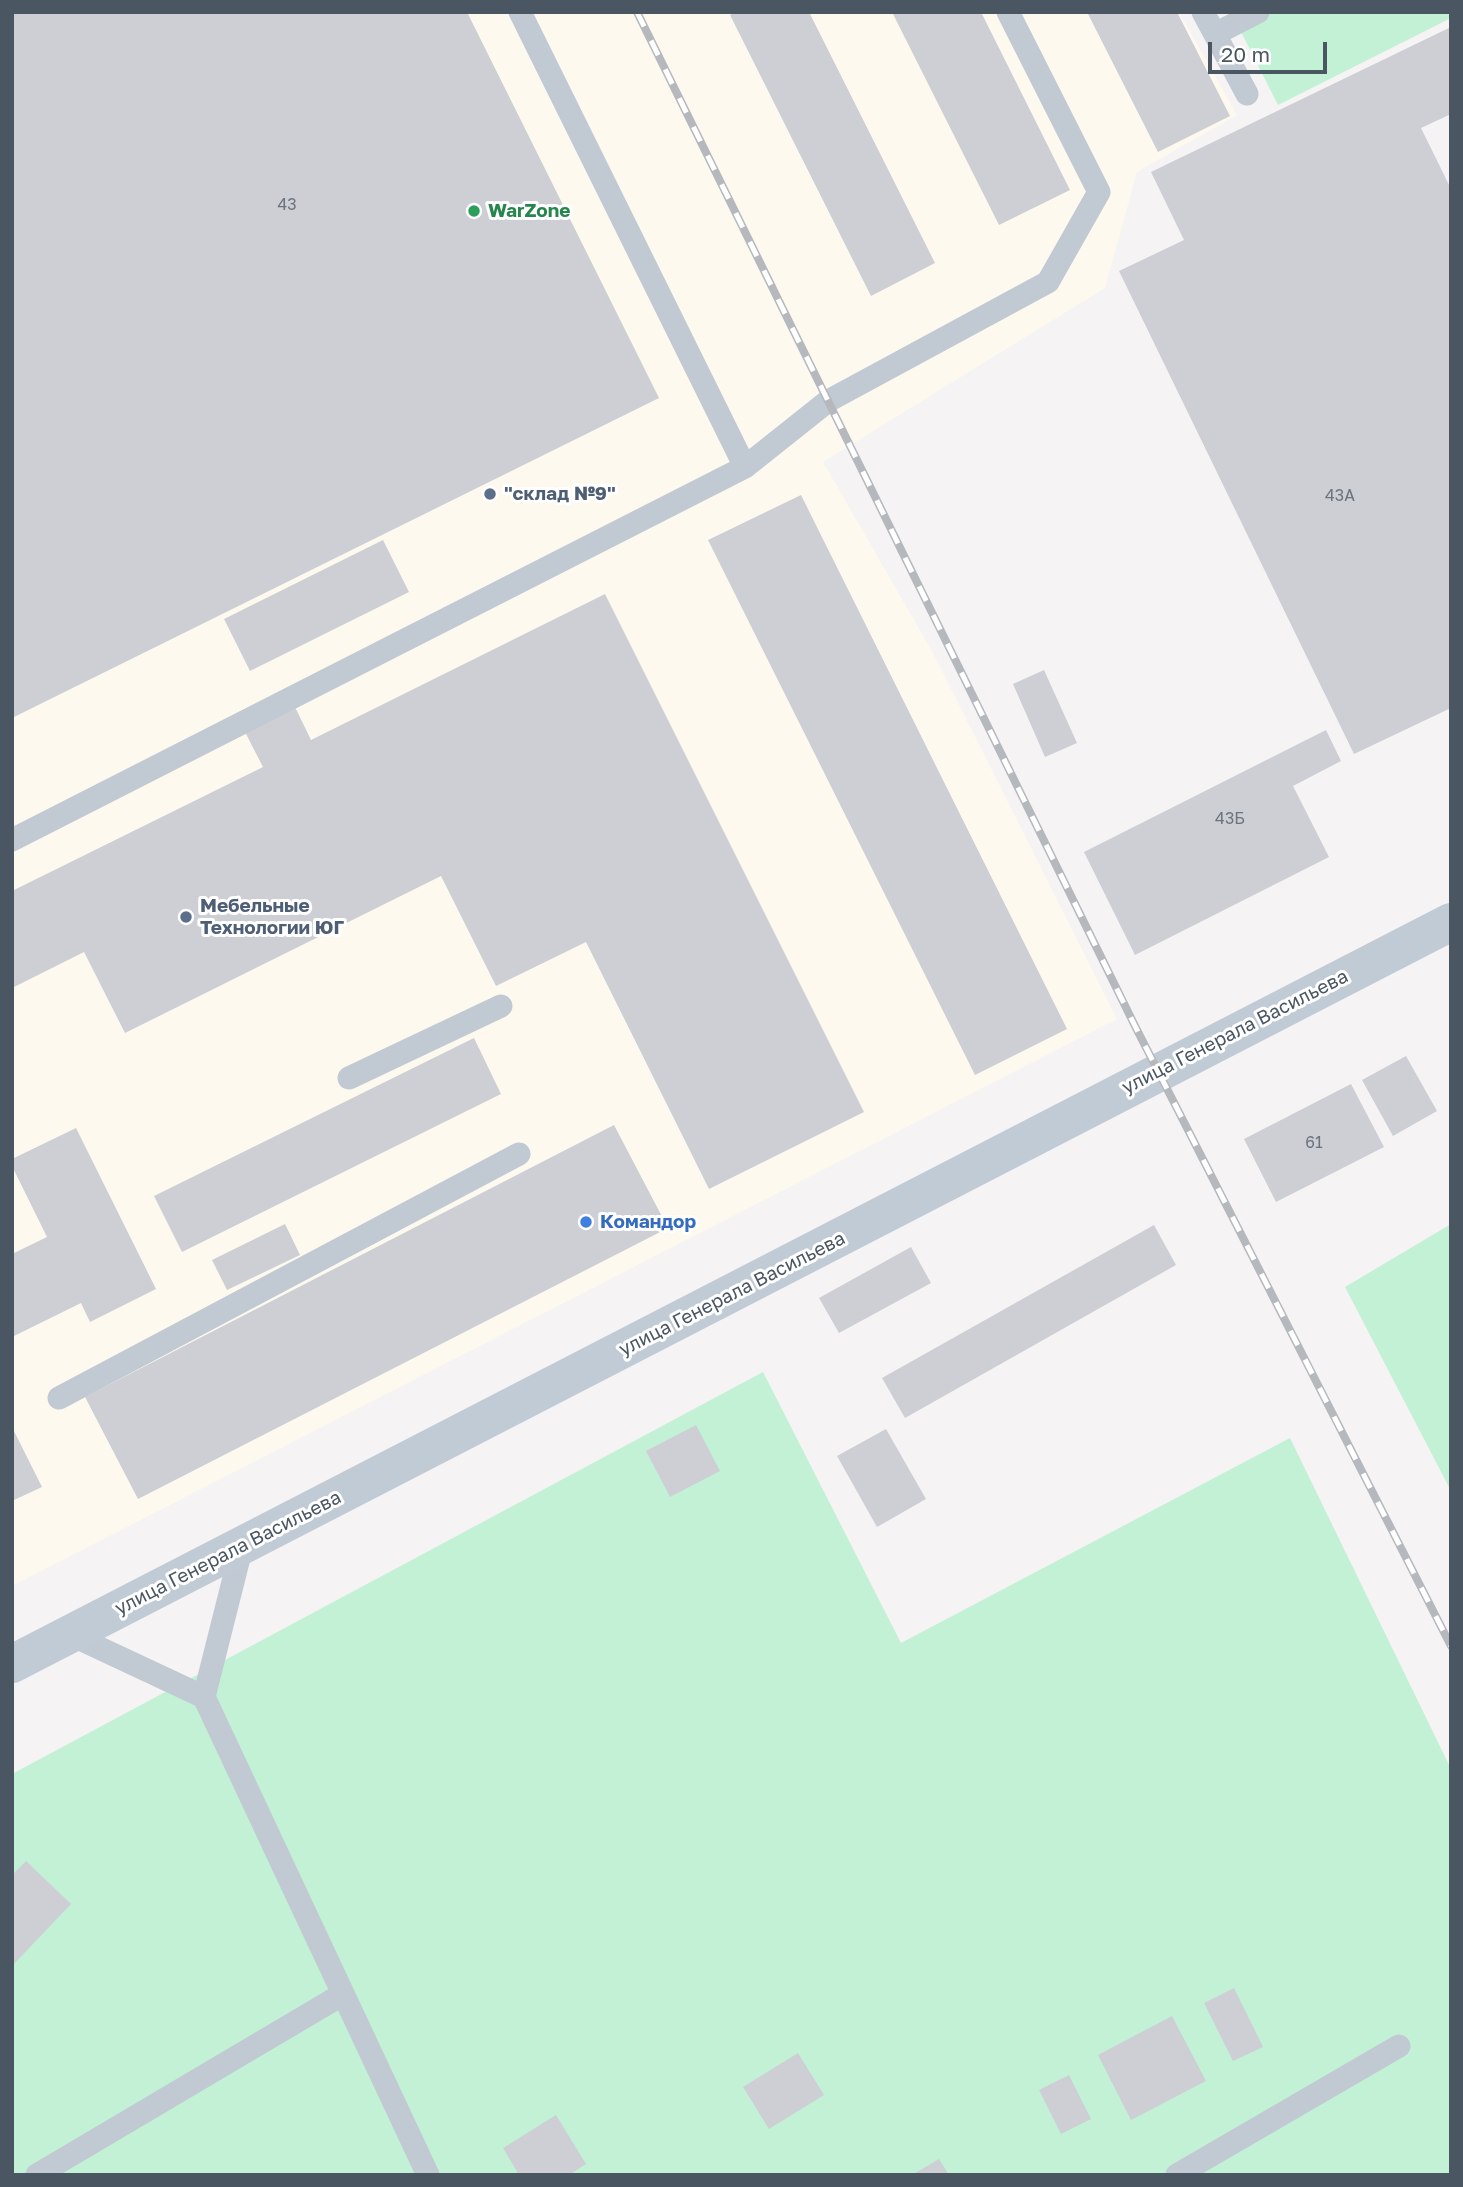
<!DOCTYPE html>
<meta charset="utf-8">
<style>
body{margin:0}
#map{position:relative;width:1463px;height:2187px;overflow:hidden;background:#f5f3f3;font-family:"Golos Text",sans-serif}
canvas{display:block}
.frame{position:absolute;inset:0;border:14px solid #4a5661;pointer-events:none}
.scale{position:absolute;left:1208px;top:42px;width:119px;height:32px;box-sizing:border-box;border:4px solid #4a5661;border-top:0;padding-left:9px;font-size:21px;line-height:24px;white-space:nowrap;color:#4a5661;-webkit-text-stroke:5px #fff;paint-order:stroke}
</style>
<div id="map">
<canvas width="1463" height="2187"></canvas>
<div class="frame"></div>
<div class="scale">20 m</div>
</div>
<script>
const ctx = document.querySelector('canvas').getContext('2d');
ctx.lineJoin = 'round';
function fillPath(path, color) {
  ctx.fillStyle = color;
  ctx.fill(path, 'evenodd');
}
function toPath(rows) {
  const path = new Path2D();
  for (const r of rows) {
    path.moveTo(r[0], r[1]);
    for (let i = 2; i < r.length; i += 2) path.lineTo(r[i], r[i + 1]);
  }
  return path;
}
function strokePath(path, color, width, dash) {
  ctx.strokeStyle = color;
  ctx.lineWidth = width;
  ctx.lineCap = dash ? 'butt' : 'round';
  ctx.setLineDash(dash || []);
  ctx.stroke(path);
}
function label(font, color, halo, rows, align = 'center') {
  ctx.font = font + ' "Golos Text",sans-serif';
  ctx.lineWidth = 6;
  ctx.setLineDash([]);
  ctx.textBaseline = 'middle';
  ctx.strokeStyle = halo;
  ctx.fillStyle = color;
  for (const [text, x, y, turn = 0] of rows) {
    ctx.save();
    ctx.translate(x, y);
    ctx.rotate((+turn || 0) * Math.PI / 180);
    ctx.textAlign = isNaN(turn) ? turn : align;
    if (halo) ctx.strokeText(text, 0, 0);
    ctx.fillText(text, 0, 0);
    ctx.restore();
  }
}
fillPath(toPath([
 [12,12,1179,12,1237,115,1137,172,1105,288,823,462,932,651,1117,1019,12,1586]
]), '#fdf9ef');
fillPath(toPath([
 [1231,12,1451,12,1451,18,1278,105],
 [1451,1224,1451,1491,1345,1287],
 [763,1372,901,1643,1290,1438,1451,1769,1451,2175,12,2175,12,1774]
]), '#c3f1d5');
fillPath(toPath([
 [12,12,467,12,659,398,12,718],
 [736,12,809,12,935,263,871,296,730,15],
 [892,12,981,12,1070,190,999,225],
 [1087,12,1177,12,1230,116,1158,152],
 [1451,27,1451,114,1421,128,1451,189,1451,708,1354,754,1119,271,1184,240,1151,172],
 [801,495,1067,1029,975,1075,708,540],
 [383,540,409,592,250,671,224,619],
 [605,594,864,1112,709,1189,586,942,496,986,441,876,125,1033,84,952,12,988,12,891,263,767,245,732,295,707,311,740],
 [1044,670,1077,743,1045,757,1013,684],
 [1326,730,1341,761,1293,786,1329,857,1135,955,1084,852],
 [474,1038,501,1094,182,1252,154,1196],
 [1406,1056,1437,1111,1393,1136,1362,1080],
 [1351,1084,1384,1147,1276,1202,1244,1139],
 [614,1125,668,1228,138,1499,85,1397],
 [76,1128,156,1289,90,1322,81,1303,12,1337,12,1254,47,1237,12,1166,12,1159],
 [285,1224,300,1255,227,1290,212,1260],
 [1154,1225,1176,1265,905,1418,882,1378],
 [911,1247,931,1283,839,1333,819,1298],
 [696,1425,720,1471,670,1497,646,1451],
 [12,1427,42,1487,12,1501],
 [886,1429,926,1499,877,1527,837,1456],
 [26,1861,71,1904,12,1966,12,1875],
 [1234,1988,1263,2047,1233,2061,1204,2003],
 [1172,2016,1206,2081,1131,2120,1098,2055],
 [798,2053,824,2095,769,2129,743,2087],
 [1069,2075,1091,2119,1061,2134,1039,2090],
 [556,2115,586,2164,569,2175,519,2175,503,2148],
 [939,2159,949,2175,912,2175]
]), '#cdcfd5');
strokePath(toPath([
 [520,12,745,467],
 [1203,12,1247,94],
 [1215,34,1258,12],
 [12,840,745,467,828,401,1048,282,1099,192,1008,12],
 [349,1078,501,1006],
 [59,1398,519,1154],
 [78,1638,204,1697,242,1546],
 [204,1697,428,2175],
 [37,2175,343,1994],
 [1177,2175,1399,2046]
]), '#c1cad2', 23);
strokePath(toPath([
 [12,1664,1451,922]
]), '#c1cbd6', 38);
const rail = toPath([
 [637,12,1135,1026,1451,1646]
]);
strokePath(rail, '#b5b8bd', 8);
strokePath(rail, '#fff', 5, [16]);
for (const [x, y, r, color] of [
 [474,211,7,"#2e9e5b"],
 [490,494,7,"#5c6f8a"],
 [186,917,7,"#5c6f8a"],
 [586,1222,7,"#3f7fe0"]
]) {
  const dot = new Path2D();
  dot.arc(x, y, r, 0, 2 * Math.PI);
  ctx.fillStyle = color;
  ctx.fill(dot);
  strokePath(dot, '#fff', 2.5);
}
label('16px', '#6b747e', null, [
 ["43",287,205],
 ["43А",1340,496],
 ["43Б",1230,819],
 ["61",1314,1143]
]);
label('bold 19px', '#27864d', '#fff', [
 ["WarZone",488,211]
], 'left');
label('bold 19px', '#4e5e75', '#fff', [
 ["\"склад №9\"",504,494],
 ["Мебельные",200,906],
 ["Технологии ЮГ",200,928]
], 'left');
label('19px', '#4a5661', '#fff', [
 ["улица Генерала Васильева",1235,1032,-27],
 ["улица Генерала Васильева",732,1294,-27],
 ["улица Генерала Васильева",228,1553,-27]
]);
label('bold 19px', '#366cbe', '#fff', [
 ["Командор",600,1222]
], 'left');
</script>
